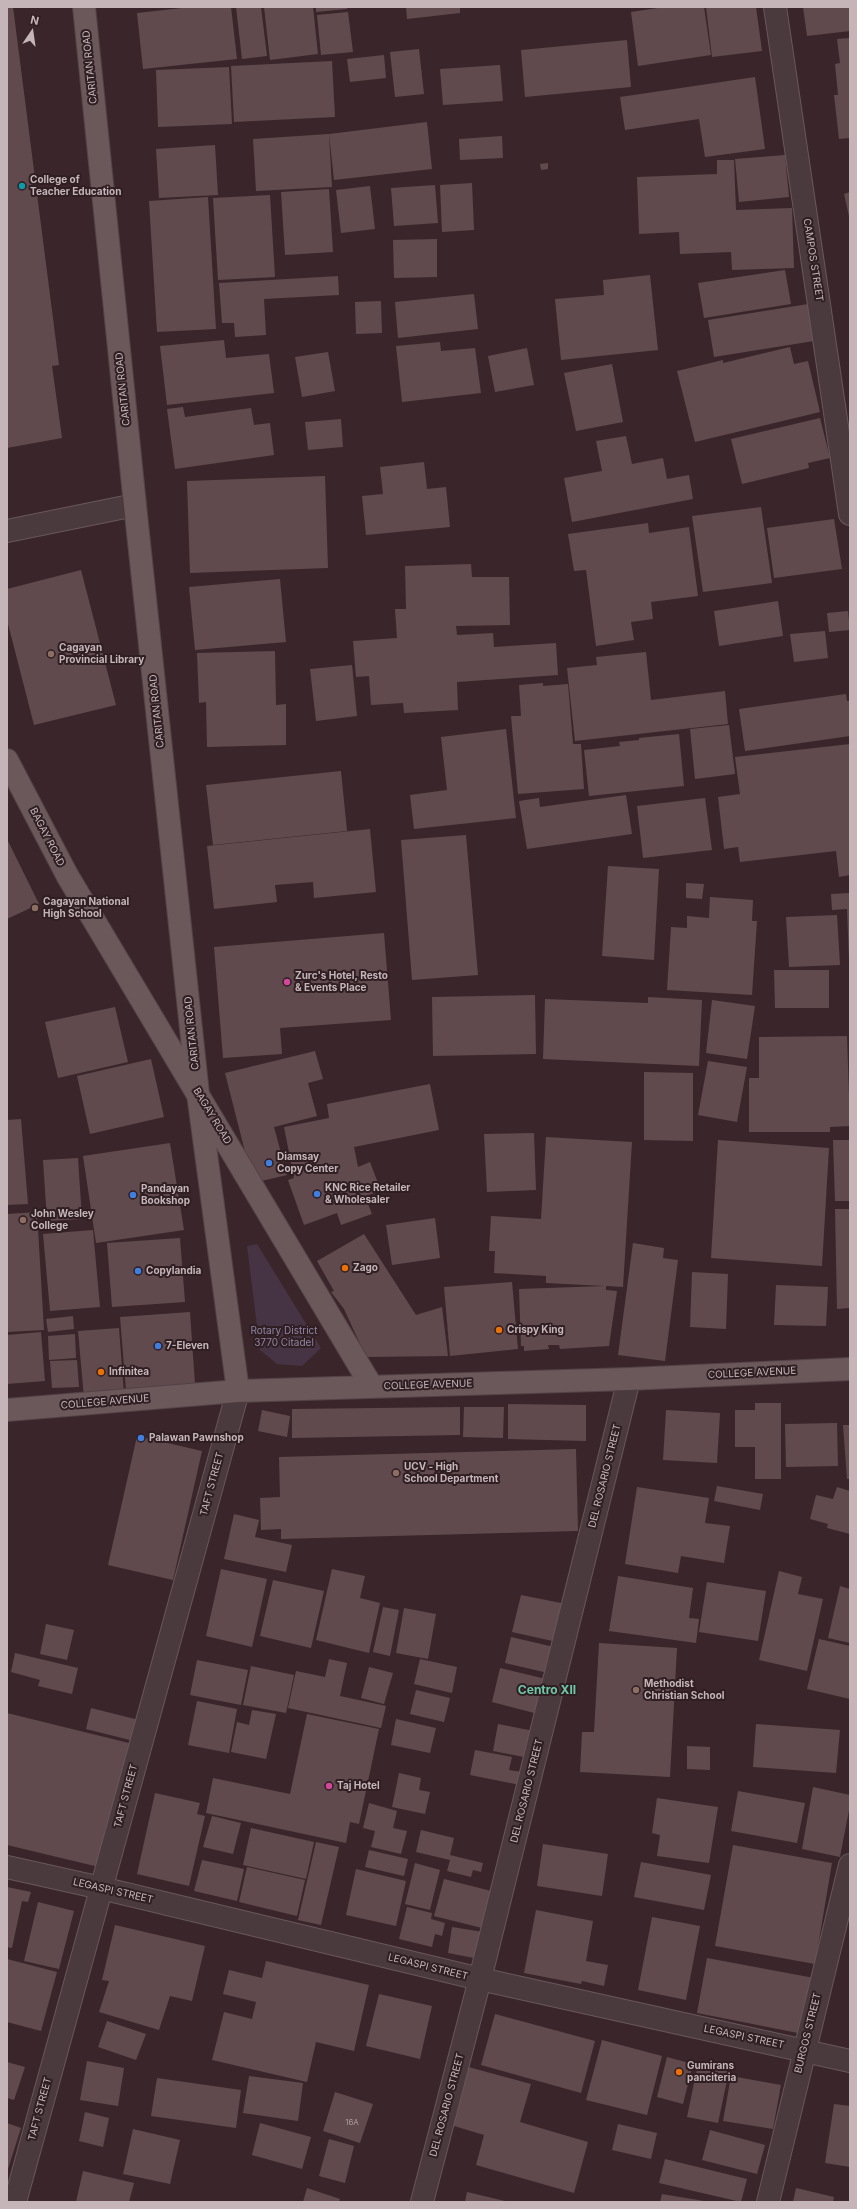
<!DOCTYPE html>
<style>
body{margin:0}
#map{position:relative;width:857px;height:2209px;overflow:hidden;background:#3a262a;font-family:Inter,sans-serif}
canvas{display:block}
.frame{position:absolute;inset:0;border:8px solid #c6b5b8;pointer-events:none}
.north{position:absolute;left:12px;top:12px;width:40px;height:40px;-webkit-text-stroke:3px #2f1e22;paint-order:stroke;rotate:13deg;font-size:11px;font-weight:700;line-height:16px;text-align:center;color:#c6b5b8}
.north::after{content:'';display:block;margin:auto;width:14px;height:18px;background:#c6b5b8;clip-path:polygon(50% 0,100% 100%,50% 72%,0 100%)}
</style>
<div id="map">
<canvas width="857" height="2209"></canvas>
<div class="frame"></div>
<div class="north">N</div>
</div>
<script>
const ctx = document.querySelector('canvas').getContext('2d');
ctx.lineJoin = 'round';
function fillPath(path, color) {
  ctx.fillStyle = color;
  ctx.fill(path, 'evenodd');
}
function toPath(rows) {
  const path = new Path2D();
  for (const r of rows) {
    path.moveTo(r[0], r[1]);
    for (let i = 2; i < r.length; i += 2) path.lineTo(r[i], r[i + 1]);
  }
  return path;
}
function strokePath(path, color, width, dash) {
  ctx.strokeStyle = color;
  ctx.lineWidth = width;
  ctx.lineCap = dash ? 'butt' : 'round';
  ctx.setLineDash(dash || []);
  ctx.stroke(path);
}
function label(font, color, halo, rows, align = 'center') {
  ctx.font = font + ' Inter,sans-serif';
  ctx.lineWidth = 4;
  ctx.setLineDash([]);
  ctx.textBaseline = 'middle';
  ctx.strokeStyle = halo;
  ctx.fillStyle = color;
  for (const [text, x, y, turn = 0] of rows) {
    ctx.save();
    ctx.translate(x, y);
    ctx.rotate((+turn || 0) * Math.PI / 180);
    ctx.textAlign = isNaN(turn) ? turn : align;
    if (halo) ctx.strokeText(text, 0, 0);
    ctx.fillText(text, 0, 0);
    ctx.restore();
  }
}
fillPath(toPath([
 [257,1244,321,1348,302,1366,277,1364,260,1350,247,1246]
]), '#463343');
fillPath(toPath([
 [7,7,13,7,59,365,52,366,62,438,7,448],
 [191,7,231,7,237,59,143,69,137,13],
 [236,7,261,7,267,56,242,59],
 [264,7,313,7,318,54,270,60],
 [316,7,347,7,347,9,316,12],
 [406,7,460,7,460,13,407,19],
 [664,7,704,7,711,55,638,66,631,12],
 [706,7,756,7,762,51,712,57],
 [803,7,850,7,850,31,807,36],
 [348,12,353,52,321,55,317,15],
 [850,38,850,138,839,139,834,95,838,95,835,64,840,63,837,39],
 [627,40,631,87,525,97,521,50],
 [419,49,424,94,395,97,390,52],
 [384,55,386,78,350,82,347,59],
 [332,61,335,117,234,122,231,66],
 [500,65,503,101,443,105,440,69],
 [229,67,232,124,158,127,156,70],
 [755,77,765,149,705,157,699,119,625,130,620,97],
 [427,122,432,169,334,180,329,134],
 [329,134,332,187,256,191,253,139],
 [502,136,503,158,460,160,459,139],
 [215,145,218,195,159,198,156,149],
 [785,155,789,197,739,202,735,159],
 [717,160,734,160,736,210,792,208,794,268,732,270,731,252,680,254,679,232,639,234,637,177,717,174],
 [548,163,548,169,541,170,540,164],
 [472,183,474,230,442,232,440,185],
 [435,185,438,223,394,226,391,188],
 [370,186,375,229,341,233,336,190],
 [329,189,333,252,285,255,281,192],
 [850,192,850,216,849,216,844,194],
 [270,195,275,277,218,280,213,198],
 [208,197,216,329,157,332,149,201],
 [437,239,437,277,394,278,393,240],
 [785,270,791,304,704,318,698,283],
 [650,275,658,350,561,360,555,299,604,295,603,280],
 [338,276,339,295,264,299,266,335,235,337,234,323,222,323,219,283],
 [474,294,478,329,398,338,395,302],
 [381,301,382,333,356,334,355,302],
 [808,304,814,341,714,357,708,320],
 [224,340,226,358,269,354,274,393,167,405,160,346],
 [440,342,441,351,475,348,481,393,402,402,396,346],
 [790,347,794,364,808,361,820,412,695,442,677,371,723,360,723,363],
 [527,348,534,385,495,392,488,356],
 [328,352,335,391,302,397,295,357],
 [612,364,623,422,576,431,564,373],
 [183,407,185,417,251,408,254,425,270,423,274,455,175,469,167,409],
 [820,418,830,458,808,463,809,468,742,484,731,439],
 [341,419,343,447,308,450,305,422],
 [626,436,632,464,663,458,667,479,689,475,693,499,572,522,564,478,602,471,596,441],
 [424,462,427,489,446,487,450,527,366,535,362,496,383,494,380,467],
 [325,476,328,568,190,573,187,481],
 [761,507,772,583,703,592,692,516],
 [834,519,842,569,774,578,767,528],
 [648,523,649,533,689,527,698,596,651,602,653,619,631,622,634,640,596,646,586,570,574,571,568,534],
 [471,564,472,577,509,577,510,625,456,626,457,635,493,633,494,647,556,643,558,675,457,682,458,710,404,713,403,703,371,705,369,676,356,677,353,641,397,638,395,609,406,609,405,566],
 [81,570,116,705,34,725,7,620,7,589],
 [280,579,286,642,195,650,189,587],
 [778,601,783,636,719,646,714,611],
 [848,611,850,630,829,632,827,613],
 [825,631,828,658,794,662,790,634],
 [275,651,276,705,286,704,286,745,207,747,206,702,199,703,197,653],
 [646,652,651,700,725,691,728,724,575,741,567,668,597,665,596,657],
 [352,665,357,716,316,721,310,669],
 [543,683,543,686,568,684,573,744,581,744,584,789,518,794,511,716,521,716,519,685],
 [846,694,847,701,850,701,850,736,745,751,739,709],
 [729,725,735,774,695,779,690,729],
 [506,729,516,818,414,829,410,795,447,790,441,737],
 [679,734,684,786,589,796,584,750,620,746,619,742,639,740,639,738],
 [850,744,850,875,839,877,836,851,740,862,738,847,724,849,718,797,740,794,735,757],
 [341,771,347,831,213,845,206,785],
 [626,795,632,834,527,849,519,801,539,798,540,807],
 [705,798,712,850,643,858,637,806],
 [370,829,376,892,314,898,313,882,275,885,277,902,214,909,207,846],
 [466,835,478,975,412,980,401,840],
 [7,839,39,904,7,919],
 [608,866,659,869,654,960,602,956],
 [686,883,704,884,702,899,686,898],
 [850,893,850,959,849,959,847,909,832,910,831,894],
 [710,897,753,900,752,921,757,921,752,995,667,990,671,927,687,928,687,916,709,918],
 [837,915,840,965,789,967,786,917],
 [384,933,391,1020,280,1028,282,1054,223,1058,214,947],
 [774,970,829,970,829,1008,775,1008],
 [535,995,536,1054,433,1056,432,997],
 [648,997,702,1000,699,1066,543,1059,545,999,648,1003],
 [712,1000,755,1006,747,1059,706,1053],
 [115,1007,128,1062,58,1078,45,1022],
 [847,1036,850,1126,830,1127,830,1132,749,1132,749,1078,759,1078,759,1037],
 [315,1051,323,1079,308,1083,317,1116,274,1127,287,1175,253,1183,225,1073],
 [151,1059,164,1117,90,1134,77,1076],
 [708,1061,747,1067,737,1122,698,1115],
 [644,1072,693,1073,693,1141,644,1140],
 [430,1084,439,1130,354,1147,358,1167,370,1162,381,1191,365,1196,372,1214,341,1225,337,1213,304,1225,288,1180,294,1178,284,1127,329,1118,327,1104],
 [21,1119,28,1204,7,1205,7,1120],
 [534,1133,536,1190,487,1192,484,1134],
 [546,1137,632,1142,623,1287,606,1286,606,1290,617,1291,609,1346,560,1349,559,1345,548,1345,549,1349,524,1351,524,1346,521,1346,519,1289,605,1286,546,1283,546,1276,494,1273,495,1251,489,1251,491,1216,541,1219],
 [718,1140,829,1148,822,1266,711,1258],
 [833,1140,850,1140,850,1201,835,1201],
 [170,1143,184,1230,96,1243,83,1156],
 [78,1158,82,1219,47,1221,43,1160],
 [835,1209,850,1209,850,1308,837,1309],
 [37,1212,44,1330,7,1332,7,1214],
 [435,1218,440,1258,392,1265,386,1225],
 [93,1230,100,1307,50,1311,43,1234],
 [364,1234,416,1315,442,1307,448,1356,366,1357,344,1309,331,1292,334,1291,317,1261],
 [180,1238,185,1302,112,1307,107,1243],
 [633,1243,664,1248,663,1258,678,1260,665,1361,618,1355],
 [692,1272,728,1274,726,1329,690,1327],
 [512,1282,518,1349,450,1356,444,1287],
 [776,1285,828,1287,826,1326,774,1325],
 [190,1312,195,1384,126,1390,120,1317],
 [73,1316,74,1329,48,1332,46,1319],
 [119,1328,124,1395,84,1398,78,1331],
 [41,1332,45,1381,7,1384,7,1335],
 [75,1334,76,1358,49,1360,48,1336],
 [77,1360,79,1387,52,1388,50,1361],
 [755,1403,781,1403,781,1479,755,1479,755,1447,735,1447,735,1410,755,1410],
 [508,1404,586,1405,586,1441,508,1439],
 [460,1407,460,1435,292,1438,292,1409],
 [464,1407,504,1407,503,1438,463,1437],
 [262,1410,290,1416,287,1437,258,1431],
 [666,1410,720,1413,717,1463,663,1460],
 [837,1423,838,1466,786,1467,785,1424],
 [843,1425,850,1425,850,1479,847,1479],
 [137,1436,202,1451,173,1580,108,1565],
 [576,1449,578,1531,281,1539,281,1529,261,1530,260,1498,280,1497,279,1457],
 [717,1486,763,1494,760,1510,714,1501],
 [637,1487,709,1498,705,1523,730,1526,724,1563,681,1556,678,1573,625,1564],
 [837,1487,850,1491,850,1534,827,1528,828,1524,810,1519,816,1495,833,1499],
 [234,1514,259,1520,255,1537,292,1545,286,1572,224,1559],
 [221,1569,267,1579,252,1647,206,1636],
 [332,1569,365,1576,360,1598,380,1603,369,1653,316,1640],
 [779,1571,802,1577,798,1594,823,1599,807,1671,759,1660],
 [618,1576,693,1588,689,1618,699,1619,696,1643,609,1631],
 [273,1580,324,1591,311,1648,260,1636],
 [707,1582,766,1591,758,1641,699,1632],
 [840,1586,850,1589,850,1643,828,1638],
 [521,1595,566,1604,557,1642,512,1632],
 [383,1607,399,1610,390,1656,373,1652],
 [404,1608,436,1614,428,1659,396,1653],
 [46,1624,74,1630,67,1660,40,1654],
 [511,1637,554,1647,548,1673,505,1663],
 [819,1639,850,1646,850,1699,807,1689],
 [599,1643,677,1648,670,1777,580,1772,582,1732,594,1732],
 [15,1653,78,1668,72,1694,38,1686,40,1680,11,1672],
 [329,1659,347,1663,340,1696,386,1706,381,1728,288,1708,296,1671,325,1677],
 [420,1659,457,1667,452,1693,414,1684],
 [197,1660,248,1670,241,1705,190,1695],
 [251,1666,294,1675,286,1713,243,1705],
 [369,1667,393,1673,384,1704,361,1698],
 [500,1668,546,1679,538,1714,492,1702],
 [416,1690,450,1698,444,1722,410,1714],
 [197,1701,237,1709,229,1753,188,1745],
 [91,1708,139,1720,134,1741,86,1729],
 [252,1710,276,1714,266,1759,231,1752,237,1722,249,1725],
 [7,1713,133,1744,103,1868,7,1845],
 [307,1714,379,1729,359,1824,350,1822,346,1843,206,1813,213,1778,290,1794],
 [396,1719,436,1728,430,1753,391,1745],
 [498,1724,534,1731,529,1758,493,1751],
 [756,1724,840,1730,836,1773,753,1767],
 [687,1746,710,1747,710,1770,687,1769],
 [475,1750,512,1757,509,1770,522,1772,520,1785,470,1775],
 [399,1773,421,1778,419,1790,430,1792,425,1814,392,1807],
 [813,1787,850,1795,850,1805,840,1857,802,1849],
 [738,1791,805,1803,797,1843,731,1831],
 [155,1793,200,1803,197,1814,205,1816,189,1886,137,1874],
 [657,1798,718,1807,709,1863,657,1856,660,1835,652,1833],
 [369,1803,397,1811,393,1828,407,1831,401,1854,371,1847,375,1831,363,1828],
 [212,1816,241,1823,233,1854,203,1847],
 [251,1828,314,1842,306,1879,243,1865],
 [421,1830,454,1838,450,1855,483,1863,481,1872,473,1870,471,1877,447,1871,450,1860,416,1852],
 [316,1842,339,1847,321,1925,298,1920],
 [543,1844,608,1854,602,1896,537,1886],
 [733,1845,832,1863,815,1964,715,1946],
 [369,1850,408,1859,404,1876,365,1867],
 [202,1860,244,1869,237,1901,194,1891],
 [641,1862,711,1875,704,1910,634,1897],
 [415,1863,440,1870,430,1910,405,1904],
 [247,1867,305,1880,297,1916,239,1902],
 [356,1869,406,1881,396,1926,346,1915],
 [444,1879,499,1893,490,1930,434,1916],
 [7,1887,31,1892,28,1902,22,1901,12,1948,7,1947],
 [38,1902,74,1911,59,1969,24,1961],
 [407,1907,432,1913,431,1919,445,1923,442,1936,435,1934,432,1947,399,1939],
 [536,1910,593,1921,586,1961,608,1965,604,1986,582,1981,581,1984,524,1973],
 [652,1917,700,1926,686,2000,638,1990],
 [115,1925,205,1946,192,2001,170,1996,159,2030,99,2012,109,1981,102,1980],
 [452,1927,483,1932,479,1959,448,1953],
 [707,1958,814,1978,803,2034,697,2013],
 [7,1959,57,1972,41,2031,7,2022],
 [266,1961,369,1985,354,2051,316,2042,307,2082,212,2060,224,2012,252,2019,256,2002,223,1994,229,1970,262,1978],
 [379,1994,432,2006,420,2059,366,2046],
 [495,2014,595,2041,581,2093,481,2065],
 [107,2021,146,2034,136,2060,98,2047],
 [602,2040,662,2056,647,2115,586,2100],
 [667,2057,693,2064,683,2104,657,2097],
 [87,2061,124,2068,118,2106,80,2100],
 [7,2062,25,2067,14,2100,7,2098],
 [698,2064,729,2071,718,2123,687,2117],
 [461,2065,531,2084,520,2122,588,2142,574,2193,476,2165,484,2135,444,2123],
 [249,2076,303,2083,298,2121,243,2113],
 [731,2076,781,2085,773,2129,723,2121],
 [157,2078,241,2090,236,2128,151,2116],
 [335,2092,373,2104,360,2143,323,2131],
 [834,2104,850,2106,850,2167,825,2163],
 [85,2112,109,2118,103,2147,79,2141],
 [7,2123,21,2128,7,2172],
 [260,2123,311,2137,302,2169,252,2155],
 [618,2124,657,2133,651,2159,612,2150],
 [133,2129,180,2140,170,2184,123,2174],
 [710,2130,765,2145,757,2174,702,2160],
 [329,2139,354,2146,345,2183,319,2176],
 [665,2159,747,2179,741,2202,659,2183],
 [83,2171,134,2183,129,2202,76,2202],
 [307,2188,340,2199,339,2202,303,2202],
 [796,2188,834,2197,833,2202,793,2202],
 [467,2192,505,2201,505,2202,465,2202],
 [662,2194,704,2201,704,2202,660,2202]
]), '#604a4e');
const minor = toPath([
 [775,7,850,514],
 [7,531,135,505],
 [7,1867,101,1888,480,1979,850,2061],
 [15,2202,238,1391],
 [422,2202,480,1979,629,1379],
 [768,2202,850,1865]
]);
const major = toPath([
 [84,7,135,505,198,1094,238,1391],
 [7,760,67,875,372,1387],
 [7,1410,238,1391,629,1379,850,1369]
]);
strokePath(minor, '#68575b', 24);
strokePath(major, '#534246', 24);
strokePath(minor, '#4a393d', 22);
strokePath(major, '#6a585b', 22);
for (const [x, y, r, color] of [
 [22,186,4,"#0f9aa8"],
 [51,654,4,"#8d6e63"],
 [35,908,4,"#8d6e63"],
 [287,982,4,"#d1479c"],
 [269,1163,4,"#3f7fe0"],
 [317,1194,4,"#3f7fe0"],
 [133,1195,4,"#3f7fe0"],
 [23,1220,4,"#8d6e63"],
 [345,1268,4,"#e8710a"],
 [138,1271,4,"#3f7fe0"],
 [499,1330,4,"#e8710a"],
 [158,1346,4,"#3f7fe0"],
 [101,1372,4,"#e8710a"],
 [141,1438,4,"#3f7fe0"],
 [396,1473,4,"#8d6e63"],
 [636,1690,4,"#8d6e63"],
 [329,1786,4,"#d1479c"],
 [679,2072,4,"#e8710a"]
]) {
  const dot = new Path2D();
  dot.arc(x, y, r, 0, 2 * Math.PI);
  ctx.fillStyle = color;
  ctx.fill(dot);
  strokePath(dot, '#2f1e22', 1.5);
}
label('8px', '#ac9a9e', null, [
 ["16A",352,2123]
]);
label('10px', '#c6b5b8', '#2f1e22', [
 ["CARITAN ROAD",90,67,-96],
 ["CAMPOS STREET",813,260,81],
 ["CARITAN ROAD",123,389,-96],
 ["CARITAN ROAD",157,711,-96],
 ["BAGAY ROAD",47,837,63],
 ["CARITAN ROAD",192,1033,-96],
 ["BAGAY ROAD",212,1116,59],
 ["COLLEGE AVENUE",752,1373,-3],
 ["COLLEGE AVENUE",428,1385,-2],
 ["COLLEGE AVENUE",105,1402,-5],
 ["DEL ROSARIO STREET",605,1476,-76],
 ["TAFT STREET",212,1484,-75],
 ["DEL ROSARIO STREET",527,1791,-76],
 ["TAFT STREET",126,1796,-75],
 ["LEGASPI STREET",113,1891,13],
 ["LEGASPI STREET",428,1967,14],
 ["BURGOS STREET",808,2033,-76],
 ["LEGASPI STREET",744,2037,12],
 ["DEL ROSARIO STREET",447,2105,-75],
 ["TAFT STREET",40,2109,-75]
]);
label('bold 10px', '#c6b5b8', '#2f1e22', [
 ["College of",30,180],
 ["Teacher Education",30,192],
 ["Cagayan",59,648],
 ["Provincial Library",59,660],
 ["Cagayan National",43,902],
 ["High School",43,914],
 ["Zurc's Hotel, Resto",295,976],
 ["& Events Place",295,988],
 ["Diamsay",277,1157],
 ["Copy Center",277,1169],
 ["KNC Rice Retailer",325,1188],
 ["& Wholesaler",325,1200],
 ["Pandayan",141,1189],
 ["Bookshop",141,1201],
 ["John Wesley",31,1214],
 ["College",31,1226],
 ["Zago",353,1268],
 ["Copylandia",146,1271],
 ["Crispy King",507,1330],
 ["7-Eleven",166,1346],
 ["Infinitea",109,1372],
 ["Palawan Pawnshop",149,1438],
 ["UCV - High",404,1467],
 ["School Department",404,1479],
 ["Methodist",644,1684],
 ["Christian School",644,1696],
 ["Taj Hotel",337,1786],
 ["Gumirans",687,2066],
 ["panciteria",687,2078]
], 'left');
label('10px', '#9285a4', '#2f1e22', [
 ["Rotary District",284,1331],
 ["3770 Citadel",284,1343]
]);
label('bold 12px', '#6ec8a9', '#2f1e22', [
 ["Centro XII",547,1690]
]);
</script>
